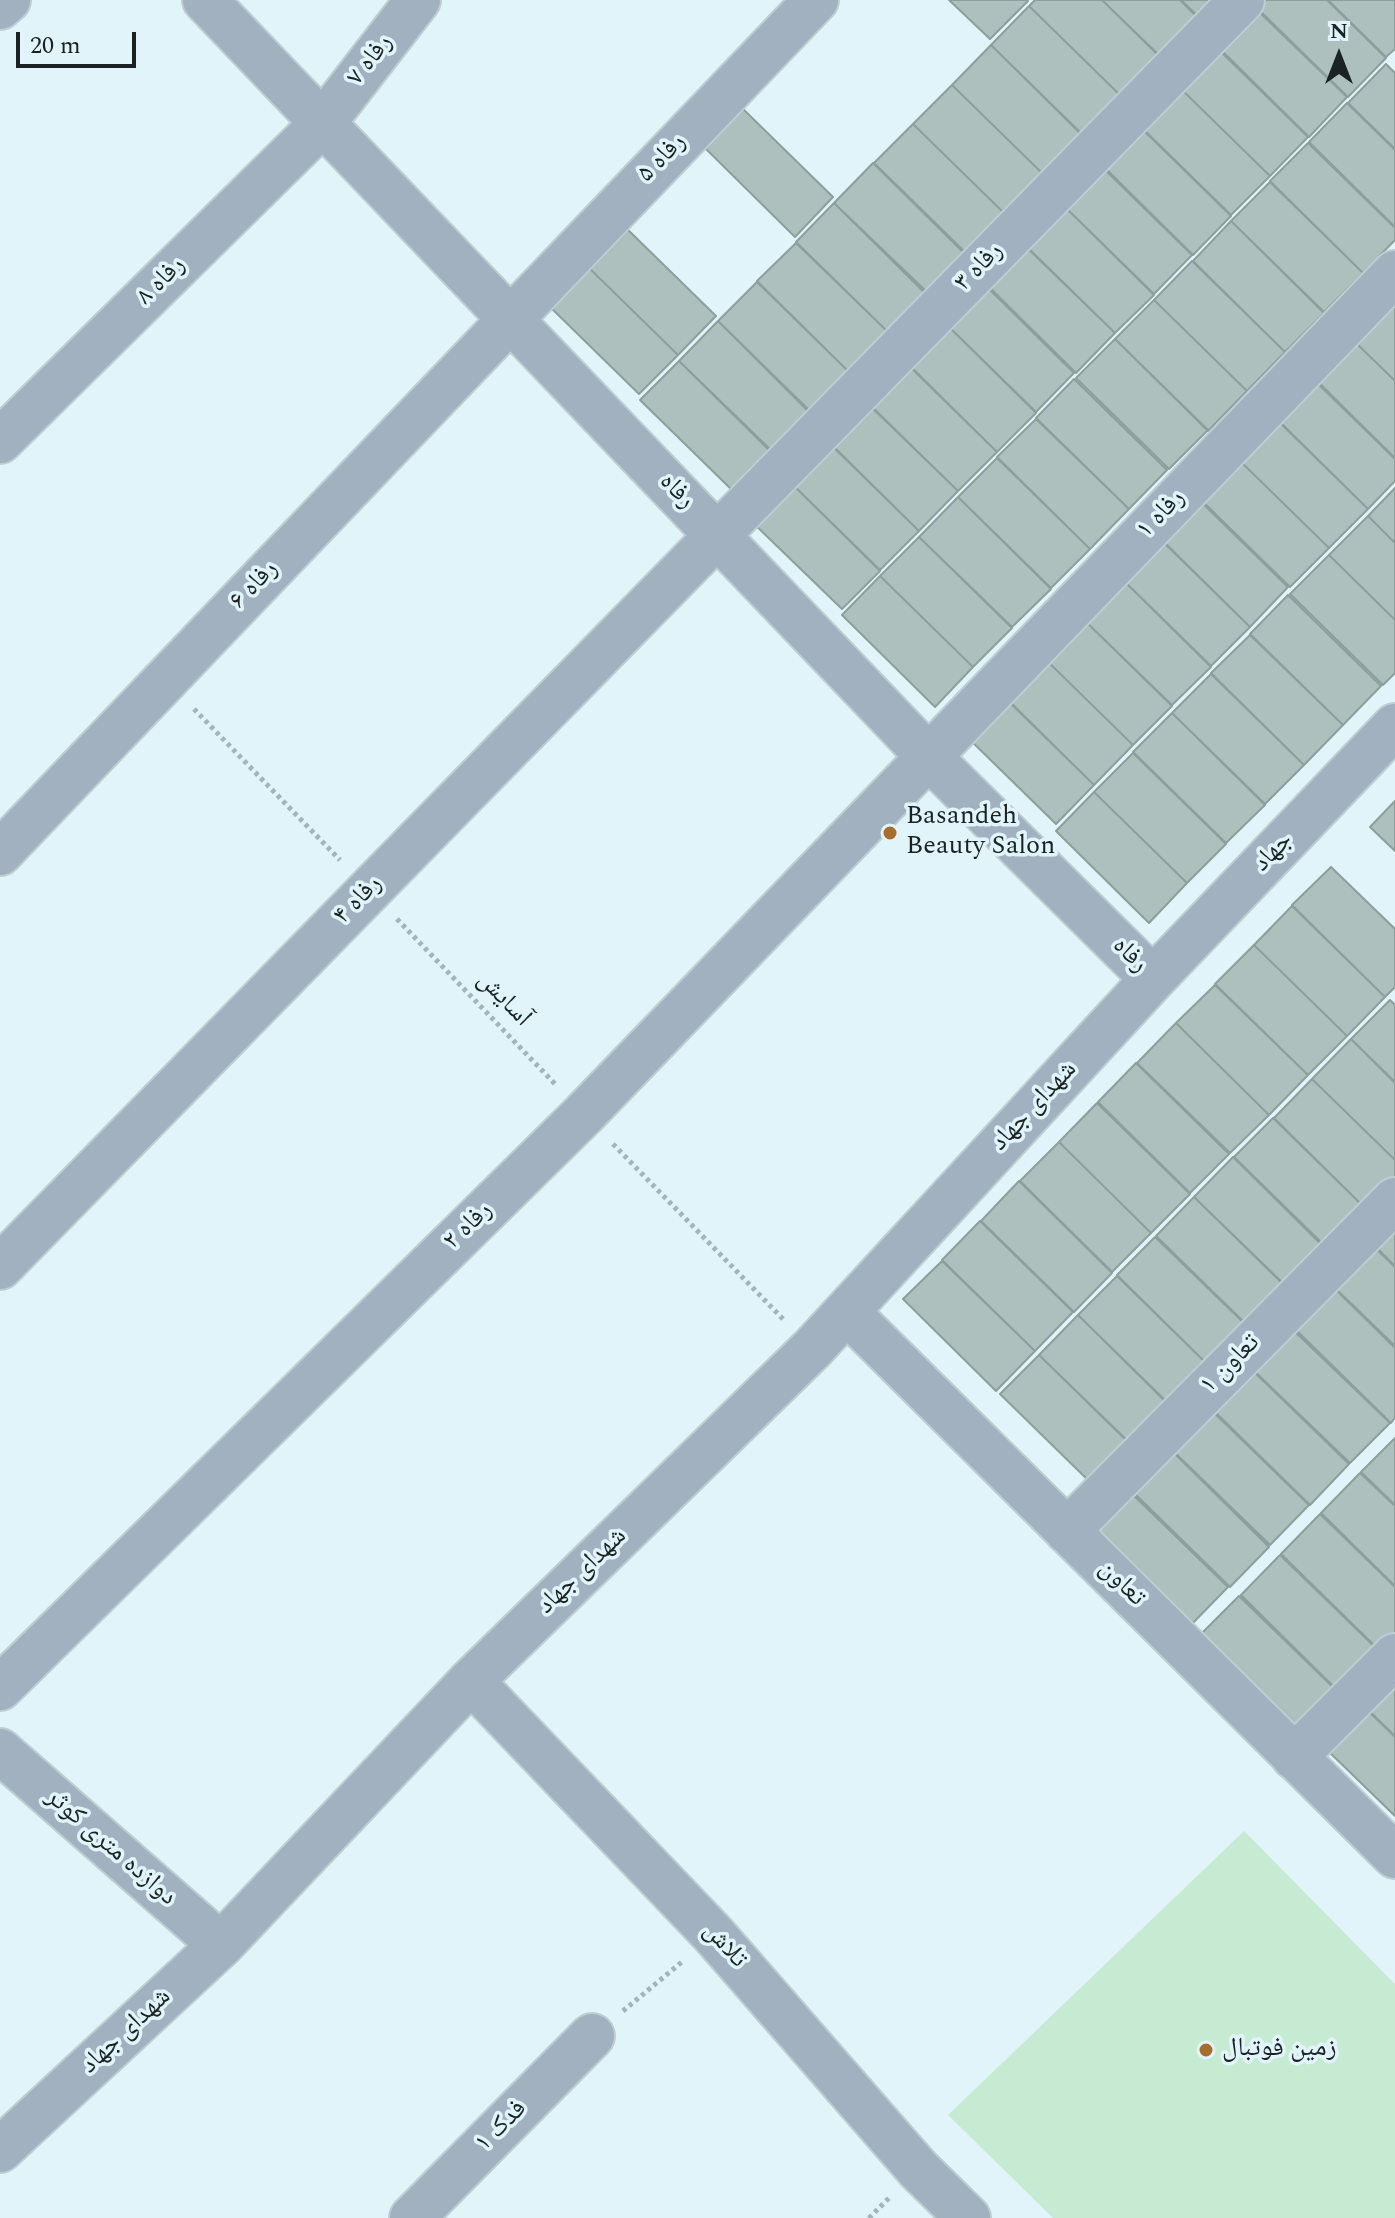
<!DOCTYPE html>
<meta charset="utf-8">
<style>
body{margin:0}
#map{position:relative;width:1395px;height:2218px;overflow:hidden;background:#e1f4f9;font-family:Spectral,serif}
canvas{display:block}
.north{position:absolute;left:1299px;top:16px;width:80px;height:80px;-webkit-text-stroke:6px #e1f4f9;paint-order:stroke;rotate:0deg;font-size:22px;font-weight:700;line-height:32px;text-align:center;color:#1b2224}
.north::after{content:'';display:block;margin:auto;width:28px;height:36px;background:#1b2224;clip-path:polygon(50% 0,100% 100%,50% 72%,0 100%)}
.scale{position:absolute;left:16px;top:32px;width:120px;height:36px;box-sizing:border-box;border:4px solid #1b2224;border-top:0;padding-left:10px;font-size:24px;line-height:28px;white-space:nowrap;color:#1b2224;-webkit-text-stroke:6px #e1f4f9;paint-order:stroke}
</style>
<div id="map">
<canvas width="1395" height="2218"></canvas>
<div class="north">N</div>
<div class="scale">20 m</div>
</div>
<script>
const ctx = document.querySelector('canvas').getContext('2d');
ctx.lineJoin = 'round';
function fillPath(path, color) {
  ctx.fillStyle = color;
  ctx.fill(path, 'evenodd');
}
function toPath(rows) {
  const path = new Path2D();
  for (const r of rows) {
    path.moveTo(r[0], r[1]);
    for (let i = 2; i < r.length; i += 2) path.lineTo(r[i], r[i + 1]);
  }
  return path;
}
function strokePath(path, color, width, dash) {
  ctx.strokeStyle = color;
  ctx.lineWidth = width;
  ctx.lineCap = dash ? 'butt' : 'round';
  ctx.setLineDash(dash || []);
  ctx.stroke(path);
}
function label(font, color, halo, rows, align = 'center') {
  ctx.font = font + ' Spectral,"Noto Naskh Arabic",serif';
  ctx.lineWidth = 7;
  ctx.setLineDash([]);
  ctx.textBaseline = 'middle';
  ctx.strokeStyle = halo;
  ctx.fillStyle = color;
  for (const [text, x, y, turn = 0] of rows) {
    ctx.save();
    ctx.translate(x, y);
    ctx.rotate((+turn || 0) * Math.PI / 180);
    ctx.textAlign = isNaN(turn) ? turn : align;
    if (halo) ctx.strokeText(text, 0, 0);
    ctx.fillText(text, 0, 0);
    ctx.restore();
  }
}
fillPath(toPath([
 [1244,1831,1395,1984,1395,2218,1053,2218,948,2115]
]), '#c7ead2');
const building = toPath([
 [949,0,1027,0,1028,1,990,39,949,0],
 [1035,0,1102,0,1161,58,1122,97,1029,6,1035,0],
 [1102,0,1180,0,1199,19,1161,57,1102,0],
 [1181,0,1218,0,1200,18,1181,0],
 [1261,0,1327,0,1386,58,1348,97,1255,6,1261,0],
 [1328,0,1395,0,1395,49,1386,57,1328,0],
 [1029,6,1122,97,1084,136,991,45,1029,6],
 [1254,7,1347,97,1309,137,1216,45,1254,7],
 [991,45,1084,137,1045,176,952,85,991,45],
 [1215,46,1308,137,1270,176,1177,85,1215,46],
 [1386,64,1395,73,1395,149,1348,103,1386,64],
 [952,85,1045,176,1006,215,913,124,952,85],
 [1177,85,1270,176,1231,215,1138,124,1177,85],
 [1347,103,1395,150,1395,227,1309,142,1347,103],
 [741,107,833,197,795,237,702,145,741,107],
 [913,124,1006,215,967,254,874,163,913,124],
 [1138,125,1231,216,1193,255,1100,163,1138,125],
 [1308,143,1395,228,1395,240,1363,273,1270,181,1308,143],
 [873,163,966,255,928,293,834,203,873,163],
 [1099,164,1192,255,1154,294,1061,203,1099,164],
 [1270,182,1363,273,1324,312,1231,221,1270,182],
 [834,203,927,295,889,333,796,242,834,203],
 [1061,203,1154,295,1115,333,1022,243,1061,203],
 [1231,221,1324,313,1285,352,1193,261,1231,221],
 [623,225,716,316,678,355,585,264,623,225],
 [1022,242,1115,333,1076,373,983,281,1022,242],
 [796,243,889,333,850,373,757,281,796,243],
 [1192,261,1285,352,1247,391,1154,300,1192,261],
 [585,264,678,355,639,394,546,303,585,264],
 [757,282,850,373,811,412,718,321,757,282],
 [982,282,1074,373,1036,412,943,321,982,282],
 [1154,300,1247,391,1208,431,1115,339,1154,300],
 [1395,304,1395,381,1352,339,1395,304],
 [718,321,810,413,772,451,679,361,718,321],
 [943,321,1036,413,997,452,905,361,943,321],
 [1115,339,1208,430,1169,469,1076,378,1115,339],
 [1352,339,1395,381,1395,458,1314,378,1352,339],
 [679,361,771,452,733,491,640,400,679,361],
 [904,361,997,452,958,491,865,400,904,361],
 [1074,379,1167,470,1129,509,1036,418,1074,379],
 [1313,379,1395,459,1395,481,1368,509,1275,417,1313,379],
 [865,401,958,491,919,531,826,439,865,401],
 [1275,418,1368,509,1329,548,1236,457,1275,418],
 [1036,419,1129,509,1090,549,997,457,1036,419],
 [826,440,919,531,880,570,787,479,826,440],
 [1236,457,1329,548,1290,587,1197,496,1236,457],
 [997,458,1090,549,1051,588,958,497,997,458],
 [787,479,880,571,842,609,749,519,787,479],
 [1395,488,1395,543,1368,516,1395,488],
 [1195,496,1288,587,1250,627,1157,535,1195,496],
 [958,497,1051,589,1012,627,919,537,958,497],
 [1368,516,1395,543,1395,620,1329,555,1368,516],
 [1157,536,1250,627,1211,666,1118,575,1157,536],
 [919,537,1012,628,973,667,880,576,919,537],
 [1329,555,1395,620,1395,673,1383,685,1290,594,1329,555],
 [1118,575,1211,667,1172,705,1079,615,1118,575],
 [880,576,973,667,935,707,842,615,880,576],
 [1288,595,1381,686,1343,725,1250,634,1288,595],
 [1079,615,1172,706,1133,745,1040,654,1079,615],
 [1250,635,1343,725,1304,765,1211,673,1250,635],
 [1040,654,1133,745,1094,785,1001,693,1040,654],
 [1211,674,1304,765,1265,804,1172,713,1211,674],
 [1001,694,1094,785,1056,824,963,733,1001,694],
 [1172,713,1265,805,1226,843,1133,752,1172,713],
 [1133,753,1226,844,1187,883,1094,792,1133,753],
 [1094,792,1187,883,1149,923,1056,831,1094,792],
 [1395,801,1395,851,1370,827,1395,801],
 [1331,867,1395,929,1395,987,1385,997,1292,905,1331,867],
 [1292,906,1385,997,1347,1036,1254,945,1292,906],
 [1254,945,1347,1036,1308,1075,1215,984,1254,945],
 [1215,985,1308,1075,1269,1115,1176,1023,1215,985],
 [1390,1000,1395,1005,1395,1082,1351,1039,1390,1000],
 [1176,1023,1269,1115,1230,1153,1137,1063,1176,1023],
 [1351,1039,1395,1083,1395,1160,1312,1079,1351,1039],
 [1136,1063,1229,1154,1190,1193,1098,1102,1136,1063],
 [1312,1079,1395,1160,1395,1180,1366,1209,1274,1118,1312,1079],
 [1097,1103,1190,1194,1151,1233,1059,1142,1097,1103],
 [1273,1118,1366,1209,1327,1248,1234,1157,1273,1118],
 [1059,1142,1151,1233,1112,1272,1020,1181,1059,1142],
 [1233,1157,1326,1249,1287,1287,1194,1197,1233,1157],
 [1019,1181,1112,1273,1074,1312,981,1221,1019,1181],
 [1194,1197,1287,1288,1249,1327,1156,1236,1194,1197],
 [980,1221,1073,1312,1035,1351,942,1260,980,1221],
 [1395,1223,1395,1266,1374,1245,1395,1223],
 [1155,1237,1248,1327,1210,1367,1117,1275,1155,1237],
 [1373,1246,1395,1267,1395,1346,1334,1287,1373,1246],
 [942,1261,1035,1351,996,1391,903,1299,942,1261],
 [1117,1276,1210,1367,1171,1406,1078,1315,1117,1276],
 [1331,1285,1395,1348,1395,1418,1391,1423,1291,1325,1331,1285],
 [1078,1315,1171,1407,1132,1445,1039,1355,1078,1315],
 [1289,1326,1390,1423,1350,1463,1250,1367,1289,1326],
 [1039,1355,1132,1446,1093,1485,1000,1394,1039,1355],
 [1249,1367,1349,1464,1310,1505,1210,1407,1249,1367],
 [1209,1408,1309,1505,1270,1545,1170,1448,1209,1408],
 [1395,1438,1395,1505,1361,1472,1395,1438],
 [1170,1449,1269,1547,1230,1587,1130,1489,1170,1449],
 [1360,1473,1395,1506,1395,1586,1321,1513,1360,1473],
 [1128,1490,1228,1587,1189,1627,1089,1530,1128,1490],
 [1320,1514,1395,1587,1395,1636,1380,1651,1281,1554,1320,1514],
 [1280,1555,1380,1652,1340,1693,1241,1595,1280,1555],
 [1239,1596,1339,1693,1299,1733,1199,1636,1239,1596],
 [1395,1676,1395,1736,1365,1707,1395,1676],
 [1364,1707,1395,1737,1395,1816,1324,1747,1364,1707]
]);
fillPath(building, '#adc0bd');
strokePath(building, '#8d9f9c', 2);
const minor = toPath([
 [205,0,929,757,1153,979],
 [0,7,8,0],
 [0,441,323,123,418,0],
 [0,853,816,0],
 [0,1267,1242,0],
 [847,1312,1395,1856],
 [1067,1531,1395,1200],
 [471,1681,714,1935,918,2169,968,2218],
 [0,1688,584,1114,1395,273],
 [0,1751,221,1945],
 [1294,1757,1395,1656],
 [0,2150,221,1945,471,1681,812,1349,1153,979,1395,726],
 [412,2218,592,2036]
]);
strokePath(minor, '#bdced3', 48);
strokePath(toPath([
 [194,709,340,860],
 [397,919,556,1085],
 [613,1144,784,1320],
 [623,2011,683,1961],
 [869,2218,889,2198]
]), '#a5b4b8', 5, [4, 4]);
strokePath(minor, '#a2b1bf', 44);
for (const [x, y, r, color] of [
 [890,833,8,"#a76d2c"],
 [1206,2050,8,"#a76d2c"]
]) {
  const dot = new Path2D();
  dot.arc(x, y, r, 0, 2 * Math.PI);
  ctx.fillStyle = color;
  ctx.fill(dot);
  strokePath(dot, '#e1f4f9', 3);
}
label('26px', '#1b2224', '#e1f4f9', [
 ["رفاه ۷",371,61,-52],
 ["رفاه ۵",663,159,-46],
 ["رفاه ۳",980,268,-46],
 ["رفاه ۸",162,282,-45],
 ["رفاه",676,492,46],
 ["رفاه ۱",1162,515,-46],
 ["رفاه ۶",255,586,-46],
 ["جهاد",1274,853,-46],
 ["رفاه ۴",359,901,-46],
 ["رفاه",1129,956,45],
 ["آسایش",503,1000,46],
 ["شهدای جهاد",1035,1107,-47],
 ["رفاه ۲",469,1227,-44],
 ["تعاون ۱",1231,1365,-45],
 ["شهدای جهاد",583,1572,-44],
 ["تعاون",1121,1584,45],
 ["دوازده متری کوثر",110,1848,41],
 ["تلاش",724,1946,48],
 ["شهدای جهاد",127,2032,-43],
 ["فدک ۱",502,2127,-45]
]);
label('26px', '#1b2224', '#e1f4f9', [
 ["Basandeh",906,818],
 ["Beauty Salon",906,848],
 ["زمین فوتبال",1222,2050]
], 'left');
</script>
